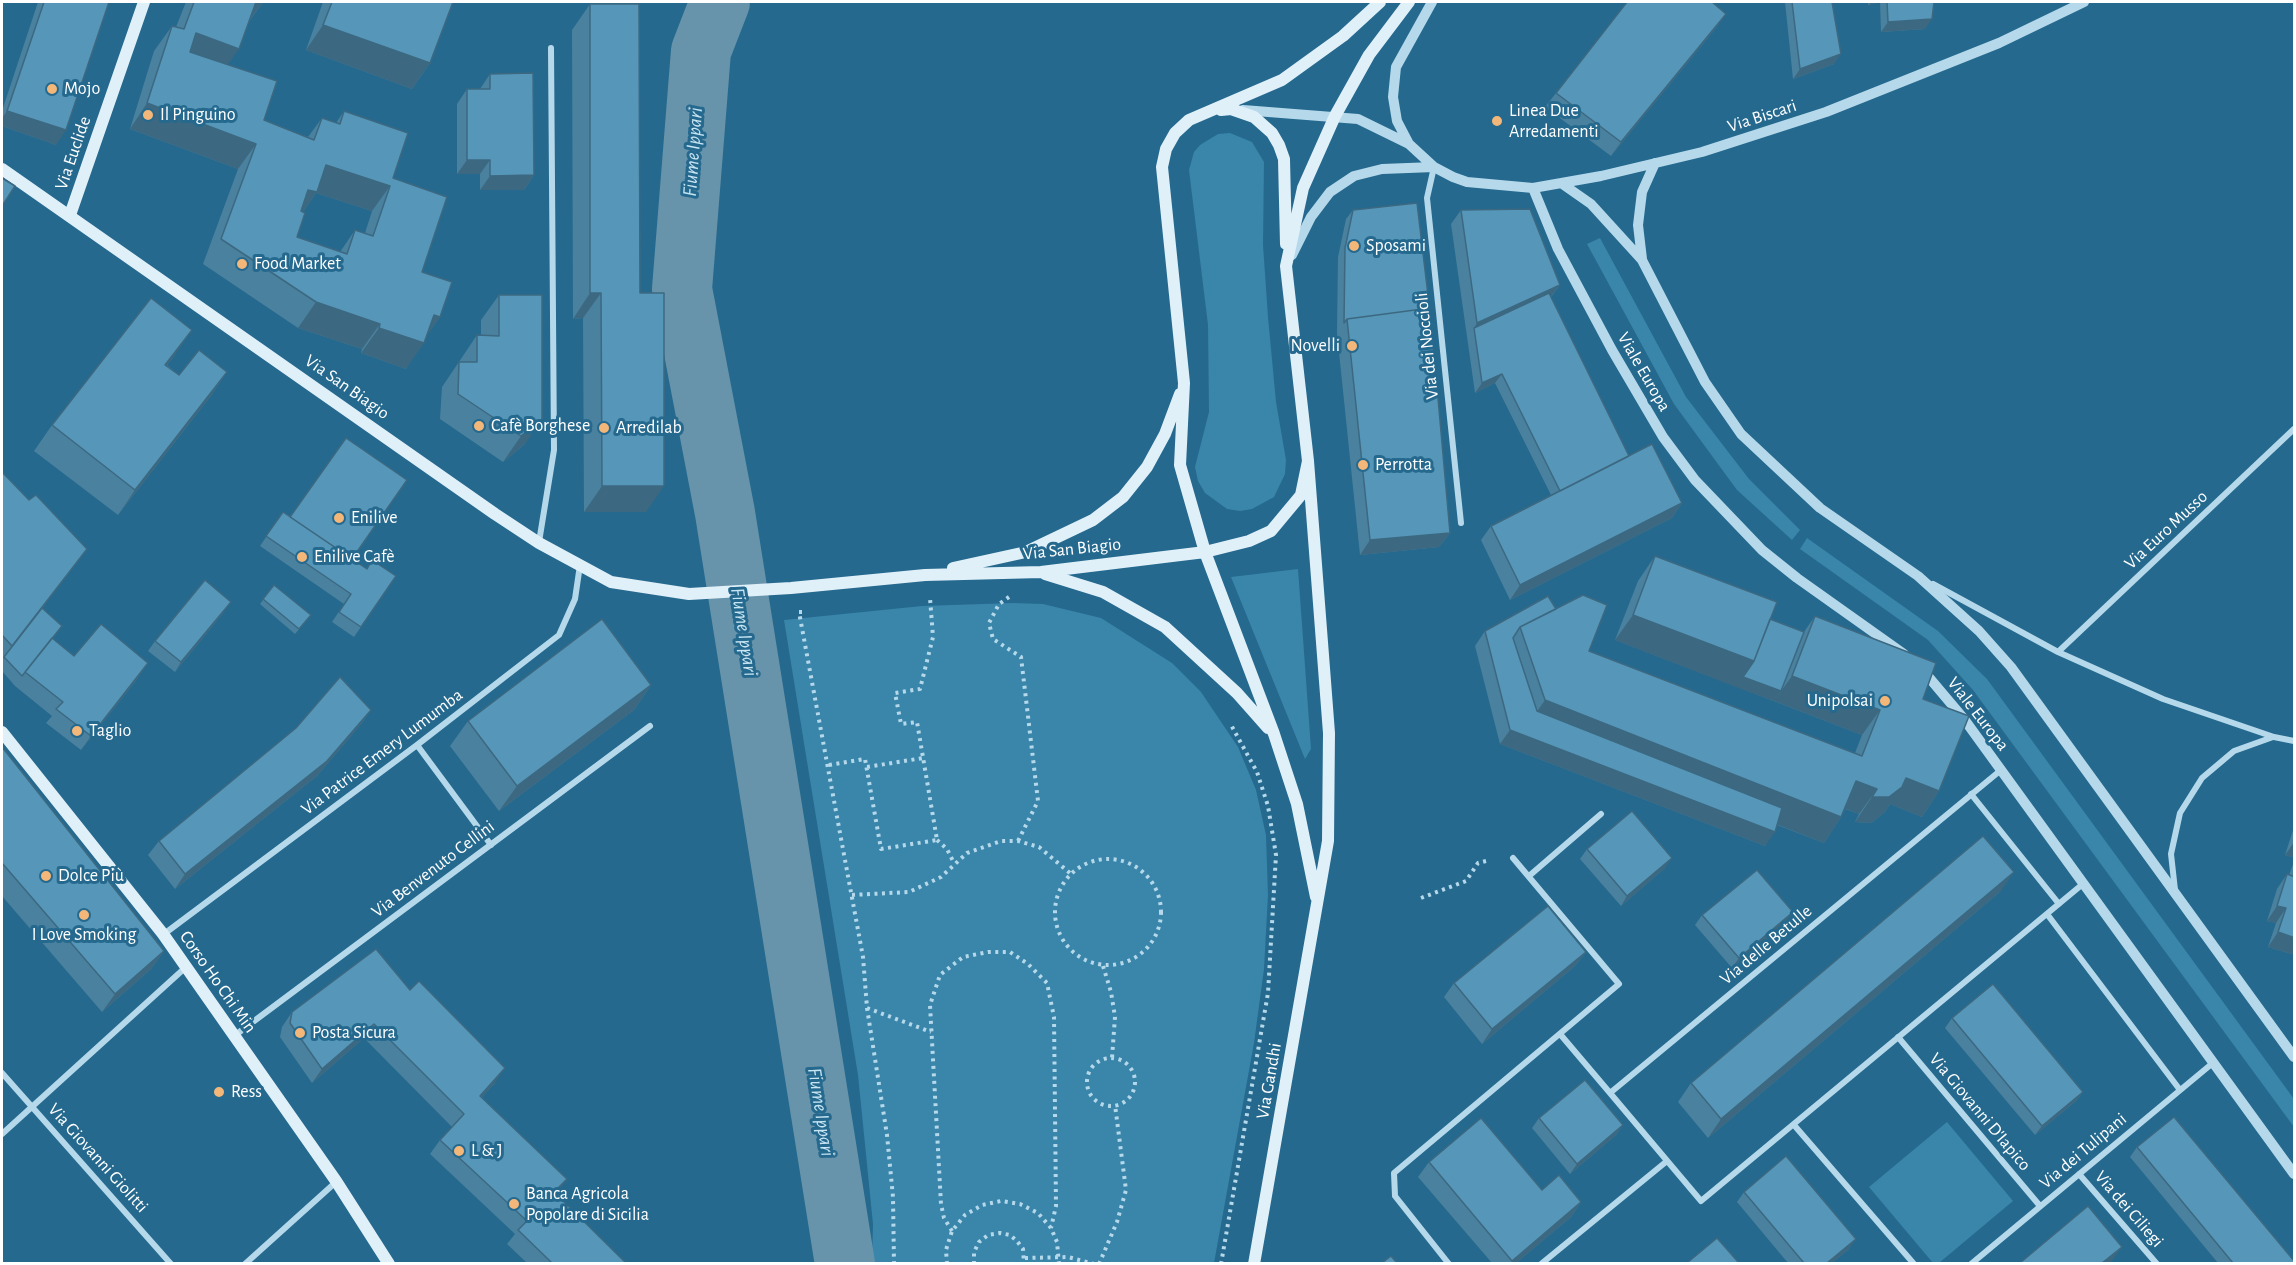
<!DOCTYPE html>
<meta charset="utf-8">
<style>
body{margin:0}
#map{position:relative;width:2296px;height:1265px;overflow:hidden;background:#25698e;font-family:"Alegreya Sans",sans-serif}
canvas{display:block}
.frame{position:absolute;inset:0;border:3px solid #fff;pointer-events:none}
</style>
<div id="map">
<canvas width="2296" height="1265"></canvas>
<div class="frame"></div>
</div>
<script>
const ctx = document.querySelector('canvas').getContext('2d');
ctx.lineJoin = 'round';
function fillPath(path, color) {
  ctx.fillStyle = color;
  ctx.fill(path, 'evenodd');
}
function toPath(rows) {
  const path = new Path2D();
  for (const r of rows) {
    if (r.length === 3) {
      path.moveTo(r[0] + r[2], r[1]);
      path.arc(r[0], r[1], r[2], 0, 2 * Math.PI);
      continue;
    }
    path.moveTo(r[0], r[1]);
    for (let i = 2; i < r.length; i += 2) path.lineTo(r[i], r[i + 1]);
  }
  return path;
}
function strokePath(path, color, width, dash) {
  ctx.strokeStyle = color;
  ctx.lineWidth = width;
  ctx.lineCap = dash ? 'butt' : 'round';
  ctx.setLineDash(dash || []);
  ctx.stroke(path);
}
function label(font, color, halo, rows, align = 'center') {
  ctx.font = font + ' "Alegreya Sans",sans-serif';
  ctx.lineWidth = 6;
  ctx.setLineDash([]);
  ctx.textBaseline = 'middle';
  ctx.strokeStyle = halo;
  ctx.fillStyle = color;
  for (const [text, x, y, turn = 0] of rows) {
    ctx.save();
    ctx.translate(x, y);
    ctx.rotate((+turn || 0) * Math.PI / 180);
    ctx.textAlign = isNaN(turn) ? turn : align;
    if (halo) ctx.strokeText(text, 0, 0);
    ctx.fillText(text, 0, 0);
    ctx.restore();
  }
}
fillPath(toPath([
 [1230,133,1252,142,1264,162,1263,245,1268,317,1276,402,1286,460,1285,474,1274,497,1252,509,1240,511,1227,509,1205,493,1198,481,1195,467,1209,412,1208,325,1189,170,1194,152,1200,145,1218,134],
 [1600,238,1686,397,1749,479,1800,530,1792,540,1737,490,1674,404,1587,244],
 [1807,538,1938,631,1987,679,2294,1099,2294,1127,1973,690,1928,640,1800,549],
 [1298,569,1311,749,1305,759,1231,577],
 [1013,603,1043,604,1101,618,1172,663,1201,692,1238,747,1256,790,1266,835,1268,895,1264,969,1254,1043,1214,1263,872,1263,873,1224,858,1075,784,620,922,606],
 [1947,1122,2013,1201,1939,1263,1933,1263,1869,1187]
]), '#3a85aa');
strokePath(toPath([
 [720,2,701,51,682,289,725,513,845,1264]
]), '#6894ab', 60);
strokePath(toPath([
 [1009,597,999,604,989,623,993,639,1021,657,1038,801,1018,841],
 [802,612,799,612,863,957,867,1008,887,1135,893,1197,894,1264],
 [829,765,865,759,881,849,937,840,917,722,901,724,895,693,920,689,933,637,930,598],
 [867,767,923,758],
 [937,840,947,849,954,863],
 [1108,912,53],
 [852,895,909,892,941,877,967,853,1001,841,1018,841,1039,847,1071,874],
 [1421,898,1466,881,1478,863,1490,860],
 [1103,966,1111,992,1115,1017,1112,1058],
 [867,1008,931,1032],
 [1111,1082,24],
 [952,1231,944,1218,941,1204,930,1005,940,975,963,957,988,952,1010,952,1028,964,1047,983,1054,1017,1056,1206,1051,1228],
 [1025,1258,1068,1257,1094,1264],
 [947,1264,946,1250,952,1231,965,1215,982,1205,1001,1201,1020,1204,1038,1213,1051,1228,1057,1242,1059,1264],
 [974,1264,974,1252,979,1242,988,1235,1000,1233,1010,1235,1017,1241,1023,1249,1024,1264],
 [1099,1264,1117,1222,1126,1190,1115,1105],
 [1221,1264,1268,993,1276,855,1268,806,1257,772,1230,723]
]), '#b5d9eb', 4, [3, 4.5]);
strokePath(toPath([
 [1434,167,1427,198,1461,523],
 [539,542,554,450,551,48],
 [1933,584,2058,652,2163,699,2274,737,2294,741],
 [2058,652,2294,429],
 [417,745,491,845],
 [1971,794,2059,904],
 [1529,876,1601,814],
 [2175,890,2171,854,2180,813,2202,778,2234,751,2273,737],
 [2047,914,2180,1090],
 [164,934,417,745,559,635,575,599,580,565],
 [1560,1034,1610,1093,2001,770],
 [234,1036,650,726],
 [1898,1037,2040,1206],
 [2,1073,171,1264],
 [1610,1093,1701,1201,2084,883],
 [1794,1125,1914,1264],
 [2,1134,186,967],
 [2079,1174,2157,1264],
 [245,1264,336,1182],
 [1449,1264,1395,1196,1394,1173,1619,984,1513,858],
 [1541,1264,1667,1161],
 [1971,1264,2214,1062]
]), '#b5d9eb', 6);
strokePath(toPath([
 [1243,110,1358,119,1409,144,1434,167,1453,177,1467,182,1533,188,1601,176,1702,152,1826,112,1999,43,2084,2],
 [1409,144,1397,121,1393,97,1396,67,1432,2],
 [1561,183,1591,204,1642,260,1705,382,1741,434,1820,508,1918,576,1979,631,2011,667,2294,1057],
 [1533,188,1558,249,1612,350,1663,437,1695,480,1762,550,1797,578,1904,654],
 [1292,255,1311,217,1330,192,1354,176,1382,169,1434,167],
 [1642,259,1638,225,1642,192,1655,163],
 [1921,668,1964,719,2294,1174]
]), '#b5d9eb', 10);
strokePath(toPath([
 [1221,110,1231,109,1254,117,1272,133,1279,145,1284,159,1286,244],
 [2,169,495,514,539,543,611,582,689,594,791,588,925,575,1041,572,1205,552,1249,541,1271,531,1301,495,1308,461],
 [70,215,144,2],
 [953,568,1026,552,1093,520,1123,497,1147,467,1165,434,1180,394],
 [1045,574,1103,592,1165,627,1237,693,1268,728],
 [2,732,163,934,336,1181,389,1264],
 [1316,897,1297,804,1274,734,1205,552,1180,465,1184,383,1162,167,1166,149,1175,133,1189,120,1282,80,1343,36,1380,2],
 [1254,1264,1328,841,1329,733,1308,461,1286,266,1303,188,1335,116,1369,55,1409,2]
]), '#e0f0f9', 12);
fillPath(toPath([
 [38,2,109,2,56,145,2,126,2,111],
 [186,2,263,2,248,23,228,64,264,120,308,137,322,118,336,123,344,111,393,178,422,272,440,317,426,336,406,369,361,353,362,349,298,328,203,264,238,169,130,129,154,51,172,26,176,27],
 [316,193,372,211,365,233,355,230,340,252,297,237,303,212],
 [323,2,453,2,430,63,412,89,306,50],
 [1785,2,1832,2,1834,64,1793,79],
 [1868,2,1934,2,1925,29,1881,32,1880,2,1868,5],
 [590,4,640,293,646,512,584,512,583,318,573,319,572,30],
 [1726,14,1716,28,1611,156,1545,107,1556,93],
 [490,74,534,175,524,190,480,190,480,174,457,174,457,104,467,89,480,89],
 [1353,210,1450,533,1439,547,1360,555,1337,333,1338,257,1346,219],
 [1461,210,1560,285,1551,297,1629,456,1682,503,1672,518,1510,600,1481,540,1491,526,1551,495,1495,383,1475,393,1451,224],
 [499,295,525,444,503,462,440,419,442,387,477,335,481,335,481,320],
 [175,355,167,365,179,375,227,372,210,397,118,515,34,451,52,425],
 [2,472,29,500,87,549,42,608,53,639,74,656,138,678,81,750,46,723,52,716,15,686,2,671],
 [283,512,367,569,396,576,354,637,332,622,344,604,260,546],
 [1655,556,1770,619,1804,632,1815,616,1923,699,1939,791,1922,817,1890,804,1885,812,1871,823,1855,822,1859,814,1845,809,1841,817,1824,843,1777,825,1765,846,1500,744,1475,646,1485,631,1556,609,1589,651,1855,753,1862,735,1615,640,1638,581],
 [274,585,307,620,295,634,260,604],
 [224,612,175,672,148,651,155,641],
 [651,685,634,710,499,811,450,746,468,721],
 [371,710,361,724,317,776,175,889,148,855,159,841],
 [2,747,164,951,151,969,102,1012,2,896],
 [2295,824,2295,858,2285,855],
 [1587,849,1665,868,1621,906,1580,859],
 [2295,859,2295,955,2268,947,2276,923,2267,921,2277,889,2287,874,2289,875],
 [2001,891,1708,1138,1678,1102,1691,1083],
 [1702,915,1786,922,1732,968,1695,925],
 [1586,952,1575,966,1482,1044,1444,997,1454,983],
 [410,990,495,1083,482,1097,556,1194,626,1263,527,1263,507,1244,515,1234,430,1154,440,1140,452,1127,364,1038,312,1083,280,1037,282,1027,292,1012],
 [1952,1018,2083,1092,2076,1101,2035,1135,1945,1028],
 [1539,1118,1623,1125,1616,1135,1570,1174,1532,1128],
 [2137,1147,2295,1263,2218,1263,2130,1157],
 [1429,1162,1542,1190,1581,1202,1571,1217,1516,1263,1492,1263,1418,1177],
 [1744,1192,1849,1249,1832,1263,1788,1263,1737,1202]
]), '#4a819e');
fillPath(toPath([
 [254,2,263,2,247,24],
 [1871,2,1881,2,1868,5],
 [1726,14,1716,28,1611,156,1621,142],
 [1932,19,1925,29,1881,32,1888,22],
 [323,25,430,63,412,89,306,50],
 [196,33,239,49,221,74,178,59],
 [1841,54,1834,64,1793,79,1800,69],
 [147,103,256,144,238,169,130,129],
 [7,111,66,130,56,145,2,126,2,118],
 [467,160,490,160,480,174,457,174],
 [326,165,390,186,372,211,316,193,299,218,291,215],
 [534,175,524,190,480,190,490,176],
 [1560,285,1549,299,1474,328,1477,323],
 [590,293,601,293,583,318,573,319],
 [316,302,380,324,362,349,298,328],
 [434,315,440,317,422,342],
 [379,328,424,343,406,369,361,353],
 [192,330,175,355,147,390,165,365],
 [227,372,210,397,118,515,135,490],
 [1502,374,1495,383,1475,393,1482,383],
 [542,419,525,444,503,462,521,436],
 [602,486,664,486,646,512,584,512],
 [1682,503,1672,518,1510,600,1520,585],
 [1450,533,1439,547,1360,555,1370,540],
 [87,549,77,563,2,661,12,646],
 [231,602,224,612,175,672,181,662],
 [1633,615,1754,661,1736,687,1615,640],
 [148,663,138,678,81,750,91,736],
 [1792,676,1880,710,1862,735,1774,701],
 [1743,677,1781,691,1774,701,1736,687],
 [651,685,634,710,499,811,517,786],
 [1545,700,1841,817,1824,843,1527,726],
 [371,710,361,724,317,776,175,889,185,874],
 [1510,730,1775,832,1765,846,1500,744],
 [1906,778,1939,791,1922,817,1890,804,1885,812,1871,823,1855,822,1872,797],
 [1856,781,1877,789,1859,814,1838,806],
 [2295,841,2295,858,2285,855],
 [1672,858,1665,868,1621,906,1627,896],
 [2014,872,2001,891,1708,1138,1721,1119],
 [2277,906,2286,908,2276,923,2267,921],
 [1793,912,1786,922,1732,968,1739,958],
 [2278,932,2295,938,2295,955,2268,947],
 [164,951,151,969,102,1012,115,994],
 [1586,952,1575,966,1482,1044,1492,1029],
 [374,1024,364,1038,312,1083,322,1069],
 [505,1068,495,1083,470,1110,480,1096],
 [2083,1092,2076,1101,2035,1135,2042,1126],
 [1623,1125,1616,1135,1570,1174,1577,1164],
 [567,1179,557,1193,544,1206,554,1192],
 [1581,1202,1571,1217,1516,1263,1511,1263,1512,1261],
 [1856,1239,1849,1249,1832,1263,1827,1263],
 [2122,1247,2110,1263,2102,1263]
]), '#3c6981');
const building = toPath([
 [44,2,109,2,66,130,7,111,44,2],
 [194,2,256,2,239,49,196,33,190,52,277,81,264,120,314,140,322,118,340,124,344,111,408,133,393,178,447,197,422,272,452,282,440,317,434,315,424,343,379,328,380,324,316,302,221,239,256,144,147,103,172,26,184,29,194,2],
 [326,165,390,186,373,236,355,230,347,254,297,237,305,213,301,211,308,190,317,192,326,165],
 [332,2,453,2,430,63,323,25,332,2],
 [1627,2,1712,2,1726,14,1621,142,1556,93,1627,2],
 [1792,2,1832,2,1841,54,1800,69,1792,2],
 [1887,2,1934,2,1932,19,1888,22,1887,2],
 [590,4,639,4,640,293,664,293,664,486,602,486,601,293,590,293,590,4],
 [533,73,534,175,490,176,490,160,467,160,467,89,490,89,490,74,533,73],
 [2,178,15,186,2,206,2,178],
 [1417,203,1430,312,1430,308,1347,319,1344,323,1345,248,1353,210,1417,203],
 [1530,209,1560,285,1477,323,1461,210,1530,209],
 [1549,293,1629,456,1560,491,1502,374,1482,383,1474,328,1549,293],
 [499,295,542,295,542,419,521,436,458,394,459,362,477,362,477,335,499,336,499,295],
 [151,298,192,330,165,365,179,375,199,350,227,372,135,490,52,425,151,298],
 [1430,308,1450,533,1370,540,1347,319,1430,308],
 [346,438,407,480,352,559,290,517,346,438],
 [1652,444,1682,503,1520,585,1491,526,1652,444],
 [2,472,29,500,36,495,87,549,12,646,2,635,2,472],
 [283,512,367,569,372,560,396,576,361,627,339,612,351,594,266,536,283,512],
 [1655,556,1777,602,1754,661,1633,615,1655,556],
 [205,580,231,602,181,662,155,641,205,580],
 [274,585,311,615,299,629,263,599,274,585],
 [1583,595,1607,605,1589,651,1862,756,1880,710,1792,676,1815,616,1936,663,1923,699,1969,716,1939,791,1906,778,1902,787,1889,797,1872,797,1877,789,1856,781,1841,817,1545,700,1520,627,1583,595],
 [1548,596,1556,609,1520,627,1513,638,1537,711,1782,808,1775,832,1510,730,1485,631,1548,596],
 [42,608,62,626,22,676,4,657,42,608],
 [602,619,651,685,517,786,468,721,602,619],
 [1770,619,1804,632,1781,691,1743,677,1754,661,1770,619],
 [101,624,148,663,91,736,56,709,63,702,25,672,52,638,74,656,101,624],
 [340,677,371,710,327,761,185,874,159,841,296,728,340,677],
 [2,747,164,951,115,994,2,863,2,747],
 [1632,811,1672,858,1627,896,1587,849,1632,811],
 [1983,836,2014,872,1721,1119,1691,1083,1983,836],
 [1757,870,1793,912,1739,958,1702,915,1757,870],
 [2287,874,2295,877,2295,938,2278,932,2286,908,2277,906,2287,874],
 [1548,906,1586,952,1492,1029,1454,983,1548,906],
 [376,949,410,990,419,981,505,1068,480,1096,567,1179,554,1192,626,1263,552,1263,518,1230,527,1221,440,1140,464,1114,374,1024,322,1069,290,1023,292,1012,376,949],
 [1993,984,2083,1092,2042,1126,1952,1018,1993,984],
 [1585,1080,1623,1125,1577,1164,1539,1118,1585,1080],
 [2174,1117,2295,1262,2295,1263,2233,1263,2137,1147,2174,1117],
 [1481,1118,1542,1190,1559,1175,1581,1202,1512,1261,1429,1162,1481,1118],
 [1786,1156,1856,1239,1827,1263,1804,1263,1744,1192,1786,1156],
 [2088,1206,2122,1247,2102,1263,2020,1263,2088,1206],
 [1717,1238,1739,1263,1687,1263,1717,1238],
 [1391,1256,1397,1263,1382,1263,1391,1256]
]);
fillPath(building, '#5696b8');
strokePath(building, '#3c6981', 1.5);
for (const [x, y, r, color] of [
 [52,89,6,"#f4b77a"],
 [148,115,6,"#f4b77a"],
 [1497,121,6,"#f4b77a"],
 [1354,246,6,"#f4b77a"],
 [242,264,6,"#f4b77a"],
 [1352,346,6,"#f4b77a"],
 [479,426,6,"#f4b77a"],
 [604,428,6,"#f4b77a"],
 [1363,465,6,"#f4b77a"],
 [339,518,6,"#f4b77a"],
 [302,557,6,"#f4b77a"],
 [1885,701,6,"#f4b77a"],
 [77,731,6,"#f4b77a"],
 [46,876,6,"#f4b77a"],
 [84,915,6,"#f4b77a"],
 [300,1033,6,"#f4b77a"],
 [219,1092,6,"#f4b77a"],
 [459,1151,6,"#f4b77a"],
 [514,1204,6,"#f4b77a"]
]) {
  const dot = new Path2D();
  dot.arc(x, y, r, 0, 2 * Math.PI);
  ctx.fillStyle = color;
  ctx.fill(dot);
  strokePath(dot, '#25698e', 2);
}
label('18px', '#fff', '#25698e', [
 ["Mojo",64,89],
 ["Linea Due",1509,111],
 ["Arredamenti",1509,132],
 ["Il Pinguino",160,115],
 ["Sposami",1366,246],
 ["Food Market",254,264],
 ["Novelli",1340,346,"right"],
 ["Cafè Borghese",491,426],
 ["Arredilab",616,428],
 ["Perrotta",1375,465],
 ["Enilive",351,518],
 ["Enilive Cafè",314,557],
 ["Unipolsai",1873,701,"right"],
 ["Taglio",89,731],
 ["Dolce Più",58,876],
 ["I Love Smoking",84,935,"center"],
 ["Posta Sicura",312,1033],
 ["Ress",231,1092],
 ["L & J",471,1151],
 ["Banca Agricola",526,1194],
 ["Popolare di Sicilia",526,1215]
], 'left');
label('18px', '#fff', '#25698e', [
 ["Via Biscari",1762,116,-18],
 ["Via Euclide",73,153,-71],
 ["Via dei Noccioli",1427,346,-96],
 ["Viale Europa",1644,372,60],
 ["Via San Biagio",347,387,35],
 ["Via Euro Musso",2166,530,-43],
 ["Via San Biagio",1072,549,-6],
 ["Viale Europa",1978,714,52],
 ["Via Patrice Emery Lumumba",382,752,-37],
 ["Via Benvenuto Cellini",433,869,-37],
 ["Via delle Betulle",1766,945,-40],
 ["Corso Ho Chi Min",218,982,55],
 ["Via Gandhi",1269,1081,-80],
 ["Via Giovanni D'Iapico",1980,1112,50],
 ["Via dei Tulipani",2083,1151,-40],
 ["Via Giovanni Giolitti",98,1158,48],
 ["Via dei Ciliegi",2129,1209,49]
]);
label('italic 20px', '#c7e5f3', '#25698e', [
 ["Fiume Ippari",693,152,-86],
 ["Fiume Ippari",744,632,81],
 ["Fiume Ippari",821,1112,81]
]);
</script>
